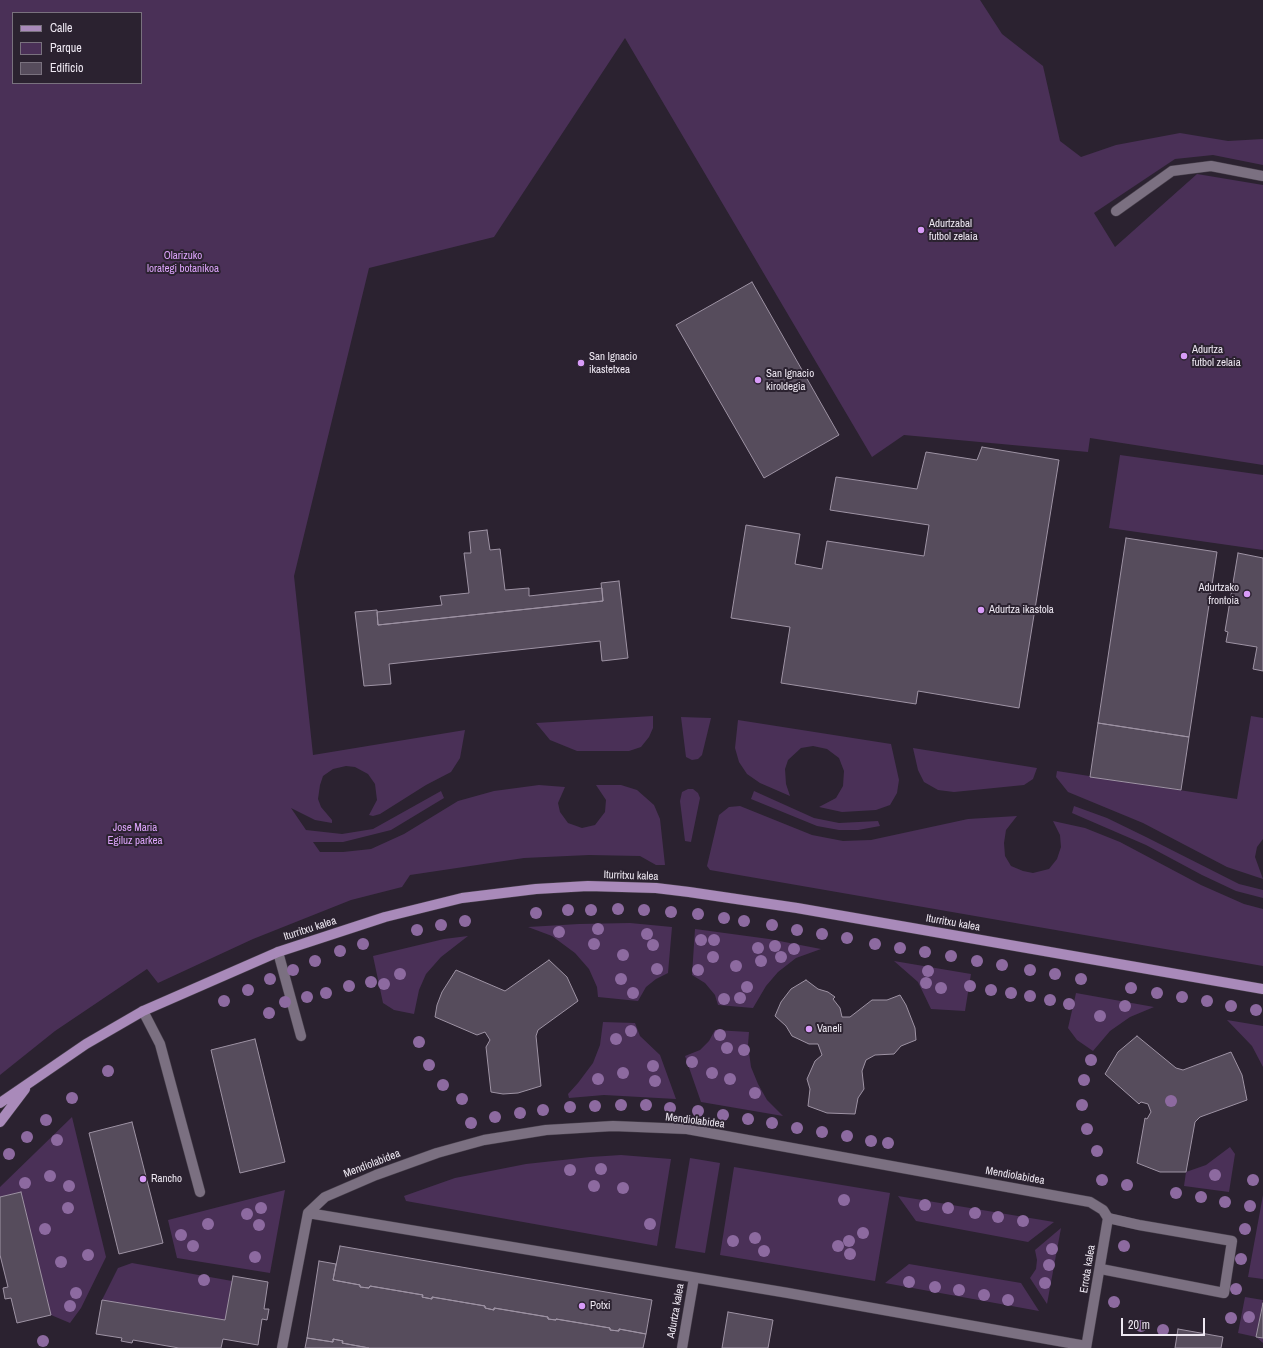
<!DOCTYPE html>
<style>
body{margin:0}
#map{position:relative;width:1263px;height:1348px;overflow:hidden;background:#2b2230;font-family:"Archivo Narrow",sans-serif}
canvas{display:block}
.legend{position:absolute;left:12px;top:12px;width:130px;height:72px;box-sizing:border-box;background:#2b2230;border:1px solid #79717e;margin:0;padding:5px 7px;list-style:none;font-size:12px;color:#eee8f2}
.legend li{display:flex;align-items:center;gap:8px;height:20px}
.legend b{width:20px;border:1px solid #79717e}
.scale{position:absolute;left:1121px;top:1318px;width:84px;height:18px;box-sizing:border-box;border:2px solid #eee8f2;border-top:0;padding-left:5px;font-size:12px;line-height:14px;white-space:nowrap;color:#eee8f2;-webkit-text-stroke:3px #2b2230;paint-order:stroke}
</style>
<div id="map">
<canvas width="1263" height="1348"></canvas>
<ul class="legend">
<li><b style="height:5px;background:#a98aba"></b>Calle</li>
<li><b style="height:11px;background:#4a3057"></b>Parque</li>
<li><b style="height:11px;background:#564c5c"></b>Edificio</li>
</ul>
<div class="scale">20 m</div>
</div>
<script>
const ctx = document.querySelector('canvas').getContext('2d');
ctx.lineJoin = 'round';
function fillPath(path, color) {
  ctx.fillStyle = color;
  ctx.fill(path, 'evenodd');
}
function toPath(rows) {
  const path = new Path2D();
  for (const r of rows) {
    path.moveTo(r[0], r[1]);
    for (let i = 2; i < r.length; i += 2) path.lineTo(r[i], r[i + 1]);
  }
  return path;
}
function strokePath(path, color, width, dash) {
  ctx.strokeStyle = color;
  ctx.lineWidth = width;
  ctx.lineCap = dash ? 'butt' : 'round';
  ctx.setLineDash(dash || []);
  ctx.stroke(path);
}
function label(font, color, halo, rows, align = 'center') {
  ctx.font = font + ' "Archivo Narrow",sans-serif';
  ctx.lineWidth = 4;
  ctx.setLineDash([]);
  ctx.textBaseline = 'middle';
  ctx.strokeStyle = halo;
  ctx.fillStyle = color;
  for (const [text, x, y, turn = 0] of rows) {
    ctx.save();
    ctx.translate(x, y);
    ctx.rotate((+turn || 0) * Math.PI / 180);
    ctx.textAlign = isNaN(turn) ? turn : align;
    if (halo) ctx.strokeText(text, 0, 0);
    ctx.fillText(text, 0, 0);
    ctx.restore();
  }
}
fillPath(toPath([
 [0,0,980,0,1002,34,1043,66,1060,141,1081,157,1116,145,1180,133,1228,141,1263,139,1263,165,1213,155,1175,159,1094,213,1115,247,1197,174,1263,185,1263,465,1090,438,1088,452,904,435,872,457,625,38,494,237,369,268,294,576,313,755,465,730,460,758,451,772,426,785,380,814,373,816,369,815,377,800,375,784,368,774,355,767,346,766,333,769,323,776,320,785,318,799,321,807,332,820,332,823,315,820,291,808,306,830,342,834,373,829,441,791,444,798,391,830,343,842,313,842,320,852,343,852,371,849,404,834,458,801,494,791,539,785,565,787,558,803,560,812,568,823,582,828,595,825,605,812,606,800,596,785,621,785,637,790,654,805,660,819,665,865,656,865,640,856,589,855,524,858,410,875,402,887,351,900,253,939,158,983,147,969,55,1031,0,1075],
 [13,13,141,13,141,83,13,83],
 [1120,455,1263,475,1263,550,1109,528],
 [653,716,653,728,649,737,641,747,629,751,577,751,550,740,536,723],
 [1251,716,1263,718,1263,839,1257,847,1255,857,1263,879,1227,867,1143,823,1068,792,1056,777,1057,771,1237,799],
 [681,717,711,718,702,755,698,759,692,760,686,757],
 [738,720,891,744,899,780,897,793,890,805,876,810,842,812,819,807,836,798,843,786,844,771,839,758,827,749,813,746,801,748,788,760,785,769,786,784,790,796,760,783,747,774,739,762,735,748],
 [913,748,1037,768,1033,779,1024,785,954,792,938,790,924,782,918,770],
 [688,789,693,789,698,793,700,798,691,842,685,841,680,801,682,792],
 [754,791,814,818,839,823,878,821,880,826,858,830,839,830,817,826,751,799],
 [740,806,812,835,843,841,871,840,968,819,1017,816,1006,830,1004,843,1005,856,1011,866,1023,871,1033,873,1049,869,1057,859,1061,847,1060,835,1053,821,1085,828,1120,842,1201,885,1244,904,1263,909,1263,966,710,870,707,866,719,815,729,807],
 [1074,806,1107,818,1146,837,1239,884,1263,890,1263,898,1236,891,1202,875,1146,845,1072,813],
 [630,923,672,927,668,973,656,979,646,987,638,1001,598,997,597,987,589,969,575,953,552,936,528,927,579,924],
 [695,929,769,939,821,949,796,958,778,972,766,986,753,1008,718,1005,715,995,705,983,692,975],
 [468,936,441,957,426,974,419,990,414,1014,394,1010,383,1003,373,956,444,939],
 [894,961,971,974,965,1011,931,1009,918,982],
 [1076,993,1154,1007,1130,1017,1110,1031,1093,1051,1077,1040,1068,1028],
 [1227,1020,1263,1026,1263,1067,1252,1046],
 [603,1022,635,1023,640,1036,660,1055,676,1099,604,1095,569,1098,568,1094,578,1083,593,1063,600,1045],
 [715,1030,749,1032,748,1045,751,1067,758,1084,767,1100,783,1116,701,1102,685,1056,700,1050,709,1041],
 [72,1117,106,1257,81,1308,70,1323,51,1315,21,1192,0,1197,0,1187],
 [1230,1147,1235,1154,1229,1192,1184,1186,1186,1172,1206,1165],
 [621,1155,671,1159,657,1246,406,1201,404,1196,455,1178,526,1164,590,1157],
 [690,1158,720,1163,705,1253,675,1248],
 [734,1167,890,1193,875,1281,720,1255],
 [285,1190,270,1273,177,1258,168,1220],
 [1263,1195,1263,1279,1248,1277],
 [898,1196,1054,1222,1028,1242,916,1221],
 [1061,1228,1047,1304,1030,1278,1036,1269,1037,1260,1035,1250],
 [132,1263,232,1281,225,1320,102,1300,118,1268],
 [909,1264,1021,1283,1039,1311,885,1283],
 [1245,1297,1263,1300,1256,1337,1263,1338,1263,1343,1256,1337,1238,1333]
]), '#4a3057');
const building = toPath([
 [752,282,839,435,764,478,676,325,752,282],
 [982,447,1059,460,1019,708,918,691,916,704,781,683,790,627,731,618,746,525,800,534,795,564,822,569,827,541,924,556,929,525,830,510,836,477,917,489,926,452,977,460,982,447],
 [487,530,490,550,500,549,505,590,529,588,529,596,602,588,603,601,378,625,377,612,442,605,440,596,469,593,464,553,471,553,469,532,487,530],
 [1126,538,1217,552,1189,737,1098,723,1126,538],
 [1238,553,1263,558,1263,671,1253,669,1257,647,1226,642,1228,632,1225,631,1238,553],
 [619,581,628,658,602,661,600,641,389,664,391,684,364,686,355,612,377,610,378,625,603,601,601,583,619,581],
 [1098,723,1189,737,1181,790,1090,777,1098,723],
 [549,960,567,977,578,1001,538,1030,536,1036,541,1086,518,1093,503,1094,491,1092,486,1047,490,1040,485,1032,477,1035,435,1017,437,1005,442,992,456,970,505,991,549,960],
 [806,980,818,989,828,992,835,997,833,999,840,1008,842,1017,850,1017,872,1000,887,1000,900,995,906,1005,915,1028,916,1040,901,1046,894,1054,875,1055,866,1060,862,1071,864,1089,858,1098,855,1114,827,1113,808,1106,810,1089,807,1079,815,1061,822,1055,818,1044,809,1044,792,1036,786,1026,775,1016,781,1002,791,989,806,980],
 [1137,1036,1176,1068,1183,1070,1231,1052,1242,1075,1247,1100,1200,1117,1195,1122,1186,1172,1160,1172,1137,1163,1145,1118,1147,1119,1151,1112,1148,1104,1141,1102,1139,1104,1105,1074,1118,1052,1137,1036],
 [255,1039,285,1162,240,1173,211,1050,255,1039],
 [132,1122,163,1243,119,1254,89,1133,132,1122],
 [21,1192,51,1315,17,1323,11,1298,5,1299,3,1288,8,1287,0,1255,0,1197,21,1192],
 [340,1246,652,1300,646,1334,619,1329,619,1331,610,1330,610,1328,556,1319,556,1320,548,1319,548,1317,494,1308,494,1310,485,1308,485,1306,432,1297,432,1299,422,1297,423,1295,370,1286,369,1288,360,1287,360,1285,333,1280,340,1246],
 [319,1261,336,1264,333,1280,360,1285,360,1287,369,1288,370,1286,423,1295,422,1297,432,1299,432,1297,485,1306,485,1308,494,1310,494,1308,548,1317,548,1319,556,1320,556,1319,610,1328,610,1330,619,1331,619,1329,646,1334,643,1348,369,1348,342,1343,343,1341,333,1339,333,1342,307,1338,319,1261],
 [233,1276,268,1282,264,1309,269,1309,267,1320,262,1319,258,1345,223,1339,221,1348,179,1348,133,1340,132,1343,121,1341,122,1338,96,1334,102,1300,225,1320,233,1276],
 [1263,1303,1263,1338,1256,1337,1263,1303],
 [728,1312,773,1320,768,1348,722,1348,728,1312],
 [1178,1329,1223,1337,1221,1348,1175,1348,1178,1329],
 [307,1338,333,1342,333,1339,343,1341,342,1343,369,1348,305,1348,307,1338]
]);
fillPath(building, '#564c5c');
strokePath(building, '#9e93a4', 1);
const service = toPath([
 [1116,211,1172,171,1211,166,1263,176],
 [278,952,301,1036],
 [143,1011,160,1044,200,1192],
 [1101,1269,1224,1293,1232,1241,1139,1225,1108,1218]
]);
const minor = toPath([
 [308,1213,788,1293,1086,1346],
 [282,1348,308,1213,325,1197,376,1175,437,1153,484,1140,546,1130,613,1126,687,1129,1090,1202,1103,1210,1108,1218,1086,1348],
 [682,1348,694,1278]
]);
const primary = toPath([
 [0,1103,86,1044,143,1011,278,952,385,917,462,898,536,889,588,886,656,888,689,892,797,908,1263,989],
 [0,1122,25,1089]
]);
strokePath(service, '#48404c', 11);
strokePath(minor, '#48404c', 11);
strokePath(primary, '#48404c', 11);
strokePath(service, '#7b7081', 10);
strokePath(minor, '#7b7081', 10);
strokePath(primary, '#a98aba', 10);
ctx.fillStyle = '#8d6aa0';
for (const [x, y] of [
 [618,909],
 [568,910],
 [591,910],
 [644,910],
 [671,912],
 [536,913],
 [698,914],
 [724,918],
 [465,921],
 [744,921],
 [441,925],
 [772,925],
 [598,929],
 [417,930],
 [797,930],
 [559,932],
 [647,934],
 [822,934],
 [847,938],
 [701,940],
 [714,940],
 [363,944],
 [594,944],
 [875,944],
 [653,945],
 [775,946],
 [758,948],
 [900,948],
 [794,949],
 [340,951],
 [925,952],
 [623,955],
 [951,956],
 [713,957],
 [781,957],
 [315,961],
 [761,961],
 [977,961],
 [1002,965],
 [736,966],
 [657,969],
 [293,970],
 [698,970],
 [1030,970],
 [928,971],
 [400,974],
 [1055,974],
 [270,979],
 [621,979],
 [1081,979],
 [371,982],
 [926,983],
 [384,984],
 [349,986],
 [970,986],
 [747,987],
 [941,988],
 [1131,988],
 [248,990],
 [991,990],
 [326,993],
 [633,993],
 [1011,993],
 [1157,993],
 [1030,996],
 [307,997],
 [1182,997],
 [740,998],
 [724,999],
 [1050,1000],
 [224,1001],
 [1207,1001],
 [285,1002],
 [1069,1004],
 [1125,1006],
 [1231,1006],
 [1256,1010],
 [269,1013],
 [1100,1016],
 [631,1031],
 [720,1035],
 [616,1039],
 [419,1042],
 [727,1048],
 [744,1050],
 [1091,1060],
 [692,1062],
 [429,1065],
 [653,1066],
 [108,1071],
 [623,1073],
 [712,1073],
 [598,1079],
 [730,1079],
 [1084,1080],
 [655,1081],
 [443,1085],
 [755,1093],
 [72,1098],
 [462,1099],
 [1171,1101],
 [621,1105],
 [646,1105],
 [1082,1105],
 [595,1106],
 [570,1107],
 [670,1108],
 [543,1110],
 [698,1111],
 [520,1113],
 [723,1115],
 [495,1117],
 [748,1119],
 [46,1120],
 [471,1123],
 [772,1123],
 [797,1128],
 [1087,1129],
 [822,1132],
 [847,1136],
 [27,1137],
 [57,1140],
 [871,1141],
 [888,1143],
 [1097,1151],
 [9,1154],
 [601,1169],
 [570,1170],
 [1215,1175],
 [50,1176],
 [1102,1180],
 [1253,1180],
 [25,1183],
 [1127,1185],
 [69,1186],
 [594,1186],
 [623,1188],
 [1176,1193],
 [1201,1197],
 [844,1200],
 [1225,1202],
 [925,1205],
 [1250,1206],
 [68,1208],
 [261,1208],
 [948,1208],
 [975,1213],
 [247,1214],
 [998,1217],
 [1023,1221],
 [208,1224],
 [650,1224],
 [259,1225],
 [45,1229],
 [1245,1229],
 [863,1233],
 [181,1235],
 [755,1238],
 [733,1241],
 [849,1241],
 [193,1246],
 [838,1246],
 [1124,1246],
 [1052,1249],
 [764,1251],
 [850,1254],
 [88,1255],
 [255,1257],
 [1241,1259],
 [61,1262],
 [1049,1265],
 [204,1280],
 [909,1282],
 [1045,1283],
 [935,1287],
 [1236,1289],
 [959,1290],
 [76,1293],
 [984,1295],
 [1008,1300],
 [1114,1302],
 [70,1306],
 [1249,1317],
 [1231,1318],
 [1141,1326],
 [1163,1330],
 [43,1341]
]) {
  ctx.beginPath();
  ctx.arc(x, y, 6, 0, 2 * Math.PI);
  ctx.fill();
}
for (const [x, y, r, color] of [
 [921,230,4,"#d89bf8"],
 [1184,356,4,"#d89bf8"],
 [581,363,4,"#d89bf8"],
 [758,380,4,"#d89bf8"],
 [1247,594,4,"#d89bf8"],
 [981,610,4,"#d89bf8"],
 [809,1029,4,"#d89bf8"],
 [143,1179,4,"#d89bf8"],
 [582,1306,4,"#d89bf8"]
]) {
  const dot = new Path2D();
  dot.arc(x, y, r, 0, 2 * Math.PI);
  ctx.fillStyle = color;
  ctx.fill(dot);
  strokePath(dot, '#2b2230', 1.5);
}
label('11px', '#eee8f2', '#2b2230', [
 ["Adurtzabal",929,224],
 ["futbol zelaia",929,237],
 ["Adurtza",1192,350],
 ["futbol zelaia",1192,363],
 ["San Ignacio",589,357],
 ["ikastetxea",589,370],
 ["San Ignacio",766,374],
 ["kiroldegia",766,387],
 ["Adurtzako",1239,588,"right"],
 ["frontoia",1239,601,"right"],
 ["Adurtza ikastola",989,610],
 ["Vaneli",817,1029],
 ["Rancho",151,1179],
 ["Potxi",590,1306]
], 'left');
label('11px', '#dda4fb', '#2b2230', [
 ["Olarizuko",183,256],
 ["lorategi botanikoa",183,269],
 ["Jose Maria",135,828],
 ["Egiluz parkea",135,841]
]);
label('11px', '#eee8f2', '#2b2230', [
 ["Iturritxu kalea",631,876,2],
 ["Iturritxu kalea",953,923,10],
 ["Iturritxu kalea",310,929,-18],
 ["Mendiolabidea",695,1121,7],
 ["Mendiolabidea",372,1164,-21],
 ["Mendiolabidea",1015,1176,10],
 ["Errota kalea",1088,1269,-81],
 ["Adurtza kalea",676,1311,-80]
]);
</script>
